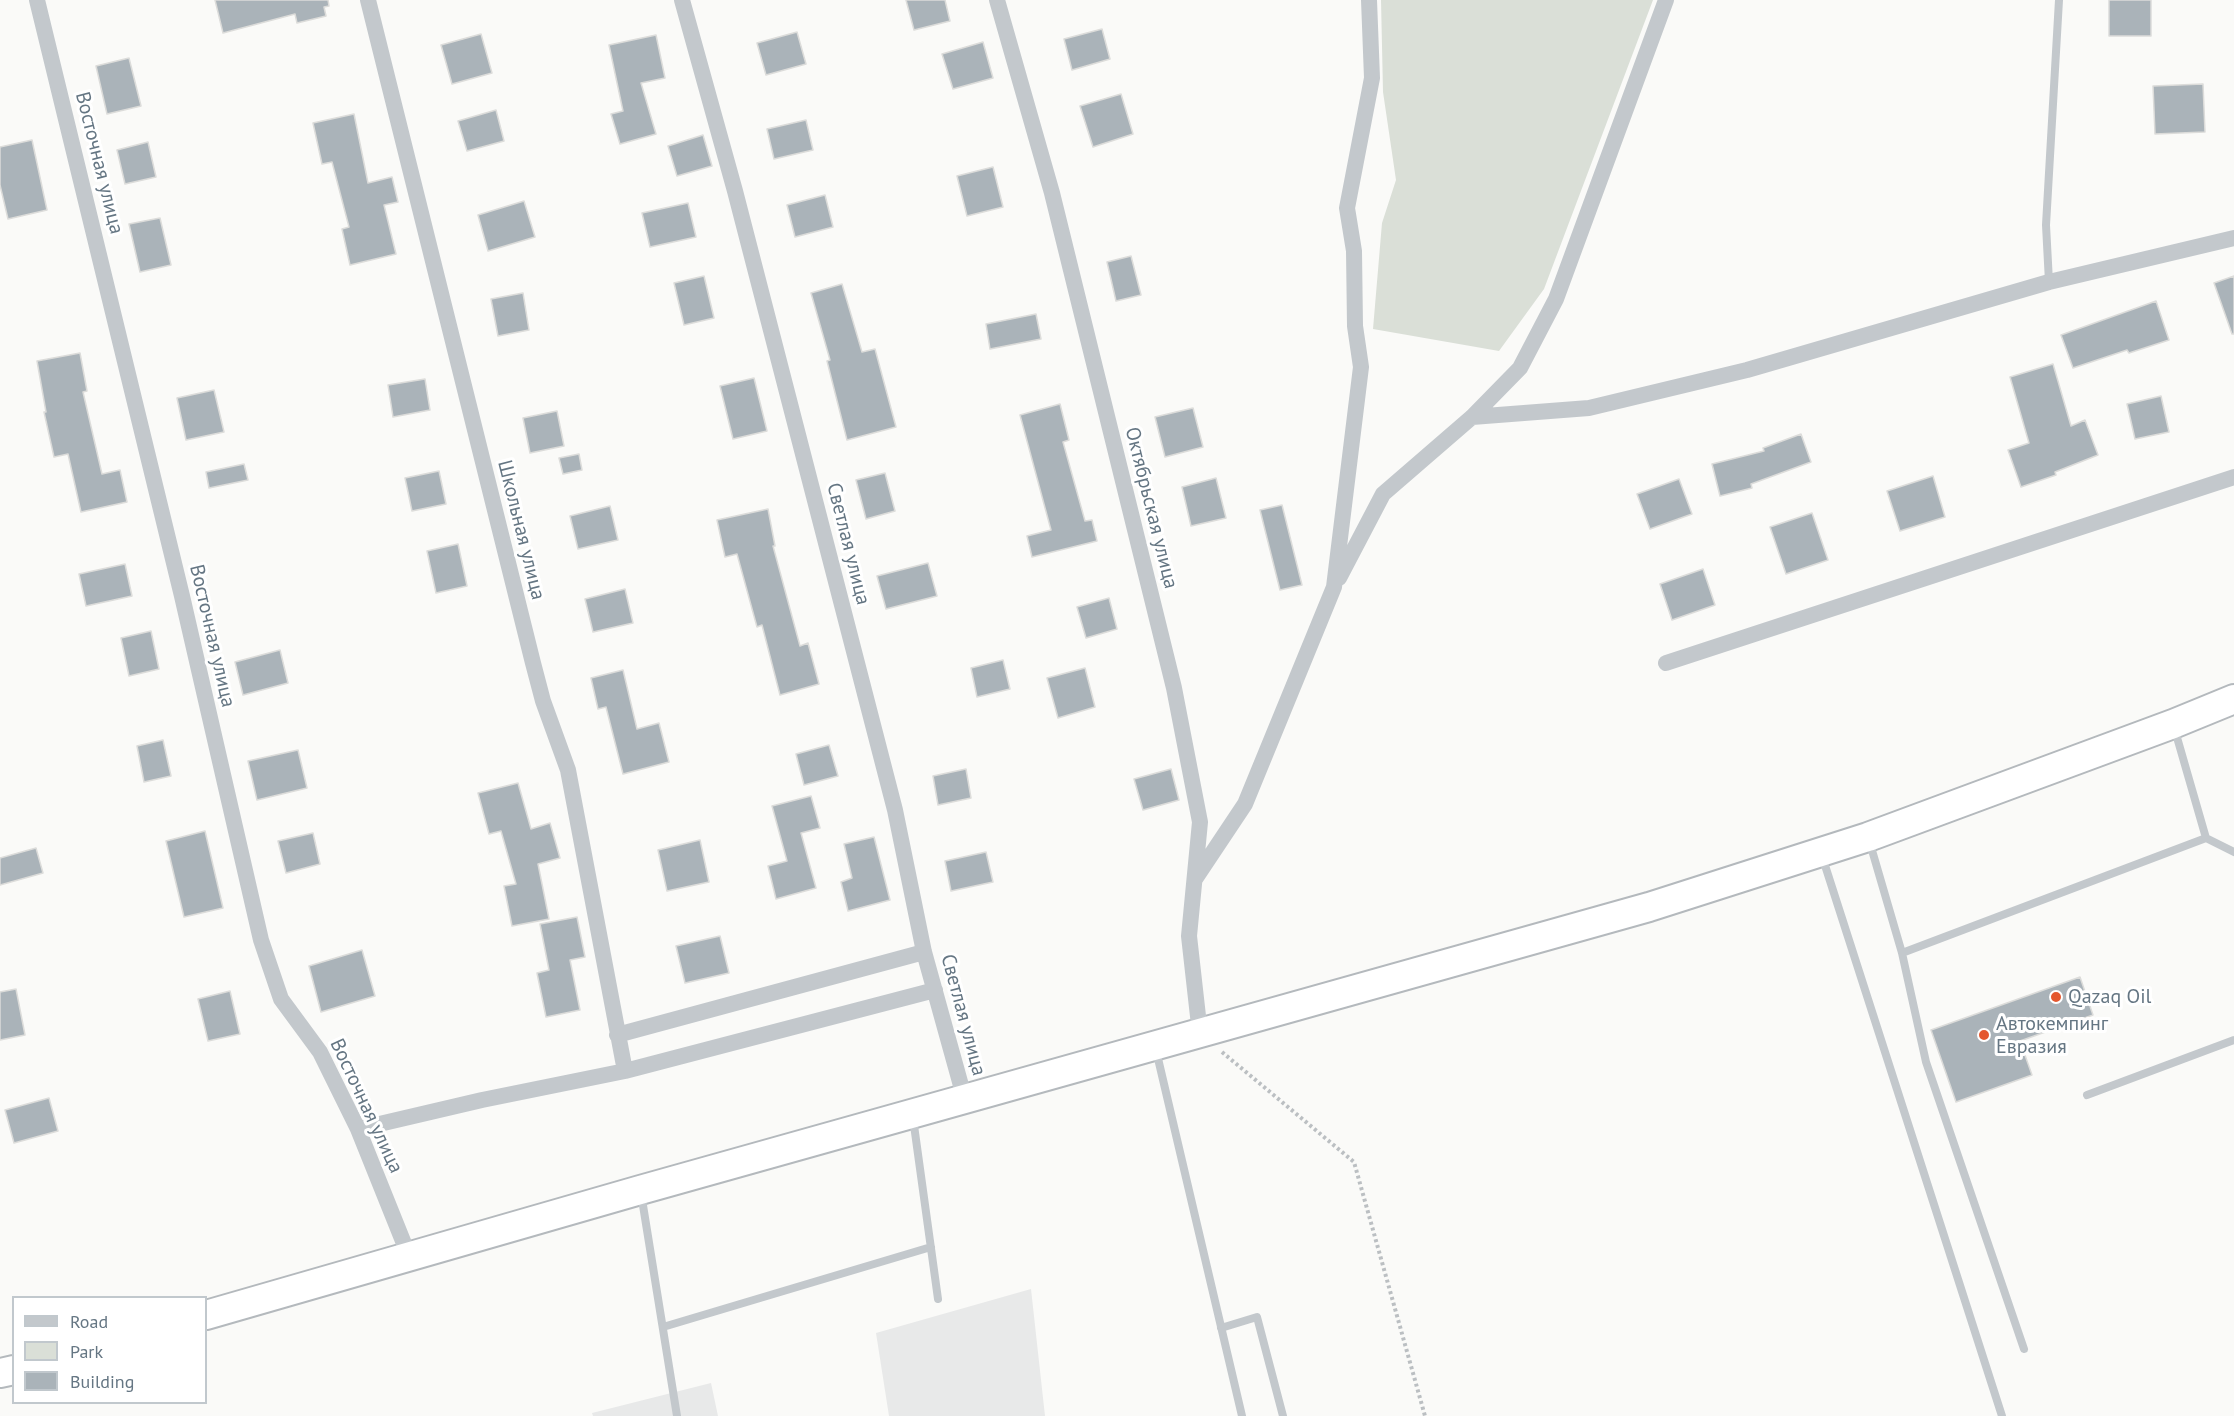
<!DOCTYPE html>
<meta charset="utf-8">
<style>
body{margin:0}
#map{position:relative;width:2234px;height:1416px;overflow:hidden;background:#fafaf8;font-family:"PT Sans",sans-serif}
canvas{display:block}
.legend{position:absolute;left:12px;top:1296px;width:195px;height:108px;box-sizing:border-box;background:#fff;border:2px solid #c1c8cd;margin:0;padding:8px 10px;list-style:none;font-size:18px;color:#657683}
.legend li{display:flex;align-items:center;gap:12px;height:30px}
.legend b{width:30px;border:2px solid #c1c8cd}
</style>
<div id="map">
<canvas width="2234" height="1416"></canvas>
<ul class="legend">
<li><b style="height:8px;background:#c3c8cc"></b>Road</li>
<li><b style="height:16px;background:#dadfd7"></b>Park</li>
<li><b style="height:16px;background:#aab3b9"></b>Building</li>
</ul>
</div>
<script>
const ctx = document.querySelector('canvas').getContext('2d');
ctx.lineJoin = 'round';
function fillPath(path, color) {
  ctx.fillStyle = color;
  ctx.fill(path, 'evenodd');
}
function toPath(rows) {
  const path = new Path2D();
  for (const r of rows) {
    path.moveTo(r[0], r[1]);
    for (let i = 2; i < r.length; i += 2) path.lineTo(r[i], r[i + 1]);
  }
  return path;
}
function strokePath(path, color, width, dash) {
  ctx.strokeStyle = color;
  ctx.lineWidth = width;
  ctx.lineCap = dash ? 'butt' : 'round';
  ctx.setLineDash(dash || []);
  ctx.stroke(path);
}
function label(font, color, halo, rows, align = 'center') {
  ctx.font = font + ' "PT Sans",sans-serif';
  ctx.lineWidth = 6;
  ctx.setLineDash([]);
  ctx.textBaseline = 'middle';
  ctx.strokeStyle = halo;
  ctx.fillStyle = color;
  for (const [text, x, y, turn = 0] of rows) {
    ctx.save();
    ctx.translate(x, y);
    ctx.rotate((+turn || 0) * Math.PI / 180);
    ctx.textAlign = isNaN(turn) ? turn : align;
    if (halo) ctx.strokeText(text, 0, 0);
    ctx.fillText(text, 0, 0);
    ctx.restore();
  }
}
fillPath(toPath([
 [1031,1289,1045,1416,889,1416,876,1333],
 [711,1383,718,1416,593,1416,592,1413]
]), '#e8e9e9');
fillPath(toPath([
 [1381,0,1653,0,1544,289,1499,351,1373,329,1382,223,1396,180,1383,92]
]), '#dadfd7');
const building = toPath([
 [215,0,328,0,329,6,324,7,326,16,297,23,295,14,223,33,215,0],
 [906,0,945,0,950,21,914,30,906,0],
 [2109,0,2151,0,2151,36,2109,36,2109,0],
 [1102,29,1110,59,1072,70,1064,39,1102,29],
 [797,32,806,64,766,75,757,43,797,32],
 [481,34,492,73,452,84,441,45,481,34],
 [656,35,665,78,641,83,656,134,620,144,611,114,623,111,609,45,656,35],
 [983,42,993,78,953,89,942,54,983,42],
 [129,58,141,106,107,114,96,66,129,58],
 [2203,84,2205,132,2155,134,2153,86,2203,84],
 [1121,94,1133,134,1093,147,1080,106,1121,94],
 [496,110,504,141,467,151,458,121,496,110],
 [354,114,368,183,392,177,398,202,384,205,396,254,350,265,342,229,349,227,332,162,322,164,313,123,354,114],
 [806,120,813,150,774,159,767,129,806,120],
 [703,135,712,166,677,176,668,146,703,135],
 [32,140,47,210,8,219,0,185,0,147,32,140],
 [148,142,156,177,125,184,117,150,148,142],
 [993,167,1003,207,967,216,957,176,993,167],
 [825,195,833,227,795,237,787,205,825,195],
 [524,201,535,237,488,251,478,215,524,201],
 [688,203,696,237,650,247,642,213,688,203],
 [160,218,171,265,140,272,129,224,160,218],
 [1131,256,1141,295,1116,301,1107,262,1131,256],
 [704,276,714,318,684,325,674,283,704,276],
 [2234,276,2234,334,2232,334,2214,283,2234,276],
 [842,284,862,352,875,349,896,427,847,440,827,361,830,360,811,293,842,284],
 [523,293,529,330,498,336,491,299,523,293],
 [2156,301,2169,340,2129,353,2127,350,2073,368,2061,335,2156,301],
 [1036,314,1041,339,990,349,986,324,1036,314],
 [80,353,87,391,83,392,102,474,120,470,127,502,81,512,68,454,54,457,44,412,46,412,37,361,80,353],
 [2053,364,2071,426,2085,420,2098,455,2055,472,2056,475,2021,487,2008,450,2029,443,2010,377,2053,364],
 [754,378,767,431,733,439,720,386,754,378],
 [425,379,430,410,393,417,388,385,425,379],
 [214,390,224,432,186,440,177,398,214,390],
 [2161,396,2169,432,2135,439,2127,404,2161,396],
 [1060,404,1069,440,1063,442,1085,521,1092,520,1097,541,1032,557,1027,536,1051,530,1020,415,1060,404],
 [1193,408,1203,447,1165,457,1155,417,1193,408],
 [557,411,564,446,530,453,523,418,557,411],
 [1801,434,1811,462,1751,484,1752,488,1720,496,1712,464,1764,451,1763,448,1801,434],
 [579,454,582,470,563,474,559,458,579,454],
 [244,464,248,480,209,488,206,472,244,464],
 [439,471,446,504,412,511,405,478,439,471],
 [885,473,895,511,866,519,856,480,885,473],
 [1933,476,1945,517,1900,531,1887,491,1933,476],
 [1216,478,1226,518,1191,526,1182,487,1216,478],
 [1679,479,1692,514,1650,529,1637,494,1679,479],
 [1282,505,1302,585,1280,590,1260,510,1282,505],
 [610,506,618,540,578,549,570,516,610,506],
 [768,509,775,546,773,546,800,646,808,643,819,684,780,695,762,625,757,627,737,554,725,557,717,520,768,509],
 [1812,513,1828,560,1786,574,1770,527,1812,513],
 [458,544,467,586,436,593,427,551,458,544],
 [928,563,937,596,886,609,877,576,928,563],
 [125,564,132,596,86,606,79,574,125,564],
 [1703,569,1715,605,1672,620,1660,584,1703,569],
 [625,589,633,623,593,632,585,599,625,589],
 [1109,598,1117,629,1086,638,1077,607,1109,598],
 [151,631,159,669,129,676,121,638,151,631],
 [280,650,288,683,243,695,235,662,280,650],
 [1003,660,1010,689,977,697,971,668,1003,660],
 [1085,668,1095,707,1058,718,1047,678,1085,668],
 [623,670,637,729,659,723,669,762,623,774,606,707,598,709,591,678,623,670],
 [163,740,171,776,144,782,137,746,163,740],
 [829,745,838,776,804,785,796,754,829,745],
 [298,750,307,788,257,800,248,761,298,750],
 [966,769,971,798,938,805,933,776,966,769],
 [1171,769,1179,800,1143,810,1134,779,1171,769],
 [518,783,531,829,550,823,560,858,538,864,549,919,512,926,504,886,516,884,501,831,489,834,478,793,518,783],
 [811,796,820,828,801,833,816,888,776,899,768,866,787,861,772,806,811,796],
 [205,831,223,908,184,917,166,841,205,831],
 [313,833,320,864,286,873,278,841,313,833],
 [874,837,890,900,848,911,841,882,852,878,844,844,874,837],
 [700,840,709,882,667,891,658,850,700,840],
 [36,848,43,873,0,885,0,858,36,848],
 [986,852,993,882,951,891,945,861,986,852],
 [577,917,585,957,570,960,580,1010,546,1017,537,973,549,970,540,924,577,917],
 [720,936,729,973,685,983,676,946,720,936],
 [362,950,375,996,321,1012,309,966,362,950],
 [2080,977,2093,1015,2020,1041,2032,1075,1956,1102,1931,1030,2080,977],
 [16,989,25,1035,0,1040,0,992,16,989],
 [230,991,240,1034,208,1041,198,999,230,991],
 [49,1098,58,1131,14,1143,5,1110,49,1098]
]);
fillPath(building, '#aab3b9');
strokePath(building, '#dcdcda', 1.5);
const trunk = toPath([
 [206,1315,640,1190,1649,907,1868,837,2173,724,2234,699],
 [0,1373,14,1370]
]);
strokePath(trunk, '#b4b9bd', 32);
strokePath(toPath([
 [1222,1052,1354,1162,1425,1416]
]), '#bbbfc2', 4, [3, 3]);
strokePath(toPath([
 [2049,282,2046,225,2059,0],
 [2174,727,2206,838],
 [1869,840,1902,953,1926,1062,2024,1349],
 [1822,856,2002,1416],
 [1902,953,2206,838,2234,852],
 [1156,1050,1242,1416],
 [2087,1095,2234,1040],
 [913,1118,938,1299],
 [641,1193,677,1416],
 [663,1327,931,1247],
 [1221,1328,1257,1317,1283,1416]
]), '#c3c8cc', 8);
strokePath(toPath([
 [37,0,182,596,261,940,281,999,320,1052,358,1129,409,1256],
 [368,0,533,663,543,701,568,770,625,1071],
 [682,0,735,191,895,810,924,952,965,1100],
 [997,0,1052,193,1174,688,1200,822,1189,936,1200,1034],
 [1472,417,1589,408,1747,370,2049,282,2234,238],
 [1339,578,1383,494,1472,417,1520,368,1556,299,1666,0],
 [1666,663,2234,477],
 [1195,879,1245,804,1334,587,1361,367,1355,326,1354,251,1347,208,1372,78,1369,0],
 [617,1035,924,952],
 [358,1129,482,1100,625,1071,935,990]
]), '#c3c8cc', 16);
strokePath(trunk, '#fff', 28);
for (const [x, y, r, color] of [
 [2056,997,6,"#e4572e"],
 [1984,1035,6,"#e4572e"]
]) {
  const dot = new Path2D();
  dot.arc(x, y, r, 0, 2 * Math.PI);
  ctx.fillStyle = color;
  ctx.fill(dot);
  strokePath(dot, '#fff', 2);
}
label('20px', '#657683', '#fff', [
 ["Восточная улица",99,163,76],
 ["Октябрьская улица",1151,508,76],
 ["Школьная улица",521,530,76],
 ["Светлая улица",848,544,76],
 ["Восточная улица",212,636,77],
 ["Светлая улица",963,1015,75],
 ["Восточная улица",366,1106,65]
]);
label('20px', '#657683', '#fff', [
 ["Qazaq Oil",2068,997],
 ["Автокемпинг",1996,1024],
 ["Евразия",1996,1047]
], 'left');
</script>
